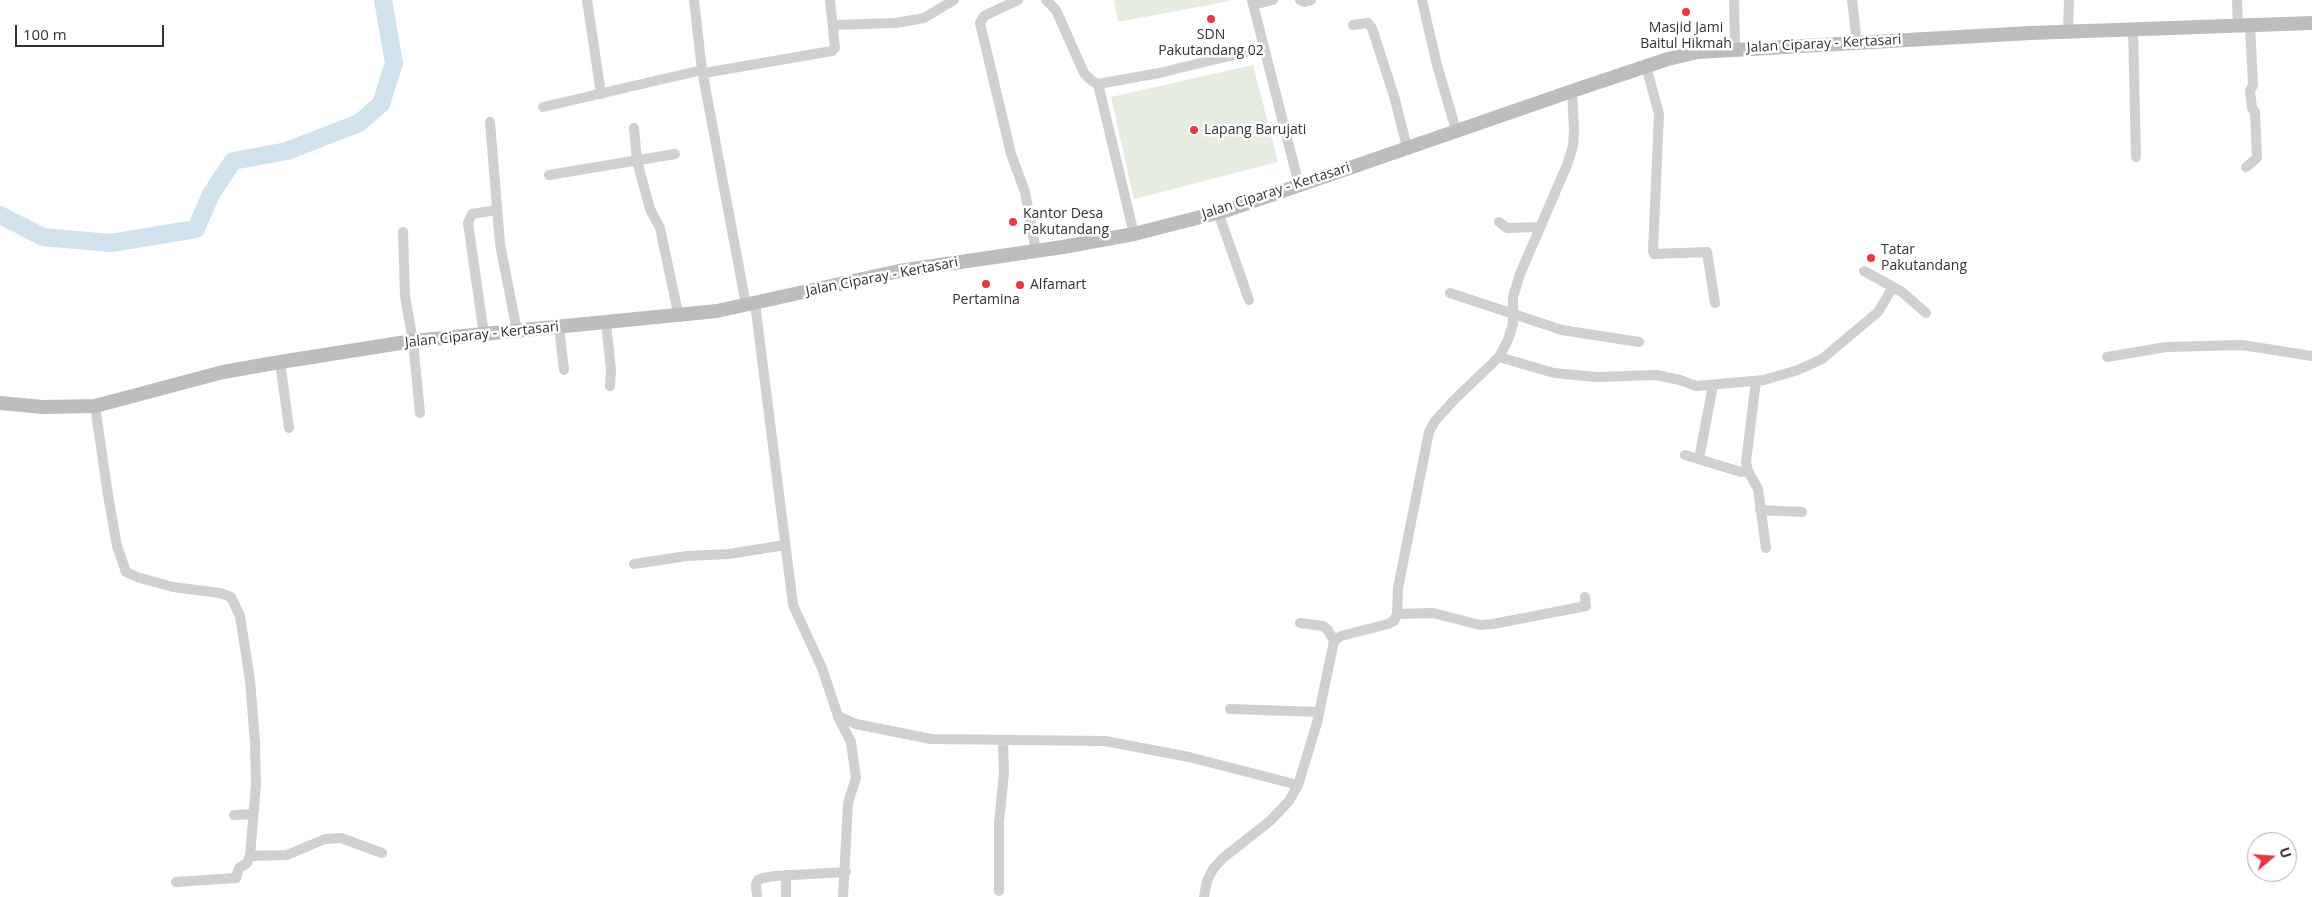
<!DOCTYPE html>
<style>
body{margin:0}
#map{position:relative;width:2312px;height:897px;overflow:hidden;background:#fff;font-family:"Open Sans",sans-serif}
canvas{display:block}
.north{position:absolute;left:2247px;top:832px;width:50px;height:50px;box-sizing:border-box;background:#fff;border:1px solid #adadad;border-radius:50%;rotate:72deg;font-size:14px;font-weight:700;line-height:20px;text-align:center;color:#333}
.north::after{content:'';display:block;margin:auto;width:18px;height:22px;background:#e63946;clip-path:polygon(50% 0,100% 100%,50% 72%,0 100%)}
.scale{position:absolute;left:15px;top:25px;width:149px;height:22px;box-sizing:border-box;border:2px solid #333;border-top:0;padding-left:6px;font-size:15px;line-height:18px;white-space:nowrap;color:#333;-webkit-text-stroke:4px #fff;paint-order:stroke}
</style>
<div id="map">
<canvas width="2312" height="897"></canvas>
<div class="north">U</div>
<div class="scale">100 m</div>
</div>
<script>
const ctx = document.querySelector('canvas').getContext('2d');
ctx.lineJoin = 'round';
function fillPath(path, color) {
  ctx.fillStyle = color;
  ctx.fill(path, 'evenodd');
}
function toPath(rows) {
  const path = new Path2D();
  for (const r of rows) {
    path.moveTo(r[0], r[1]);
    for (let i = 2; i < r.length; i += 2) path.lineTo(r[i], r[i + 1]);
  }
  return path;
}
function strokePath(path, color, width, dash) {
  ctx.strokeStyle = color;
  ctx.lineWidth = width;
  ctx.lineCap = dash ? 'butt' : 'round';
  ctx.setLineDash(dash || []);
  ctx.stroke(path);
}
function label(font, color, halo, rows, align = 'center') {
  ctx.font = font + ' "Open Sans",sans-serif';
  ctx.lineWidth = 5;
  ctx.setLineDash([]);
  ctx.textBaseline = 'middle';
  ctx.strokeStyle = halo;
  ctx.fillStyle = color;
  for (const [text, x, y, turn = 0] of rows) {
    ctx.save();
    ctx.translate(x, y);
    ctx.rotate((+turn || 0) * Math.PI / 180);
    ctx.textAlign = isNaN(turn) ? turn : align;
    if (halo) ctx.strokeText(text, 0, 0);
    ctx.fillText(text, 0, 0);
    ctx.restore();
  }
}
fillPath(toPath([
 [1114,0,1230,0,1230,1,1118,22],
 [1253,65,1278,162,1134,199,1111,97]
]), '#e6ecdf');
strokePath(toPath([
 [0,215,43,237,111,243,196,229,211,194,233,161,287,151,359,123,381,104,394,63,383,0]
]), '#cfe2ee', 18);
strokePath(toPath([
 [587,0,601,94],
 [694,0,702,70,746,305],
 [1018,0,984,16,980,23,1011,154,1025,192,1036,251],
 [1046,0,1056,10,1084,73,1092,81,1098,84,1159,73,1263,48],
 [1252,0,1299,185],
 [1300,0,1305,2,1311,0],
 [1422,0,1437,65,1456,130],
 [1734,0,1735,49],
 [1852,0,1857,43],
 [2237,0,2238,26],
 [1253,5,1273,0],
 [834,25,896,23,924,18,954,0],
 [1353,25,1368,23,1372,28,1394,96,1407,147],
 [2133,29,2136,157],
 [2068,32,2069,0],
 [1646,66,1659,114,1653,251,1654,254,1707,252,1715,303],
 [704,73,832,51,835,48,830,0],
 [1098,84,1134,234],
 [543,107,702,70],
 [490,122,500,244,517,331],
 [634,128,637,161,650,209,660,228,679,317],
 [2246,167,2257,158,2255,112,2252,108,2250,91,2253,85,2250,26],
 [549,175,675,154],
 [1218,212,1249,300],
 [1499,222,1507,228,1539,227],
 [403,232,405,296,413,341,420,413],
 [1864,271,1902,292,1926,313],
 [1450,293,1562,330,1639,342],
 [755,303,793,605,822,668,838,716,856,724,931,739,1105,741,1189,757,1298,785],
 [606,323,611,370,610,386],
 [559,327,564,370],
 [484,335,468,223,472,214,497,210],
 [1499,357,1554,373,1597,377,1656,375,1680,380,1696,386,1764,380,1798,370,1822,359,1878,312,1893,287],
 [2107,357,2166,347,2242,345,2312,356],
 [280,362,289,428],
 [1756,381,1746,462,1748,471,1758,489,1766,548],
 [95,406,108,495,117,546,126,572,137,577,173,587,220,593,231,597,240,616,250,680,255,743,256,785,250,856,247,863,239,868,236,878,176,882],
 [1685,455,1741,472,1748,471],
 [1699,459,1713,385],
 [1760,510,1802,512],
 [634,564,687,556,729,554,785,545],
 [1397,614,1433,613,1480,625,1493,624,1586,606,1585,597],
 [1300,623,1323,626,1328,630,1334,641],
 [1230,709,1319,712],
 [838,717,851,742,856,778,848,803,843,897],
 [234,815,253,814],
 [250,856,287,855,325,839,341,838,382,853],
 [999,891,999,822,1004,773,1003,741],
 [757,895,756,885,758,880,763,878,775,876,846,872],
 [786,897,786,875],
 [1204,897,1207,881,1213,869,1223,858,1270,821,1289,801,1298,785,1317,723,1334,641,1341,636,1388,624,1394,621,1397,614,1398,588,1429,432,1435,421,1455,399,1499,357,1508,340,1513,324,1513,297,1520,274,1567,165,1573,146,1574,129,1572,91]
]), '#d0d0d0', 10);
strokePath(toPath([
 [0,403,43,407,95,406,223,372,280,362,413,341,717,311,899,271,1063,247,1134,234,1228,210,1572,91,1668,59,1698,52,2030,33,2312,23]
]), '#bdbdbd', 14);
for (const [x, y, r, color] of [
 [1686,12,5,"#e63946"],
 [1211,19,5,"#e63946"],
 [1194,130,5,"#e63946"],
 [1013,222,5,"#e63946"],
 [1871,258,5,"#e63946"],
 [986,284,5,"#e63946"],
 [1020,285,5,"#e63946"]
]) {
  const dot = new Path2D();
  dot.arc(x, y, r, 0, 2 * Math.PI);
  ctx.fillStyle = color;
  ctx.fill(dot);
  strokePath(dot, '#fff', 2);
}
label('14px', '#333', '#fff', [
 ["Masjid Jami",1686,28,"center"],
 ["Baitul Hikmah",1686,44,"center"],
 ["SDN",1211,35,"center"],
 ["Pakutandang 02",1211,51,"center"],
 ["Lapang Barujati",1204,130],
 ["Kantor Desa",1023,214],
 ["Pakutandang",1023,230],
 ["Tatar",1881,250],
 ["Pakutandang",1881,266],
 ["Alfamart",1030,285],
 ["Pertamina",986,300,"center"]
], 'left');
label('14px', '#333', '#fff', [
 ["Jalan Ciparay - Kertasari",1824,44,-3],
 ["Jalan Ciparay - Kertasari",1276,191,-18],
 ["Jalan Ciparay - Kertasari",882,277,-11],
 ["Jalan Ciparay - Kertasari",482,335,-6]
]);
</script>
